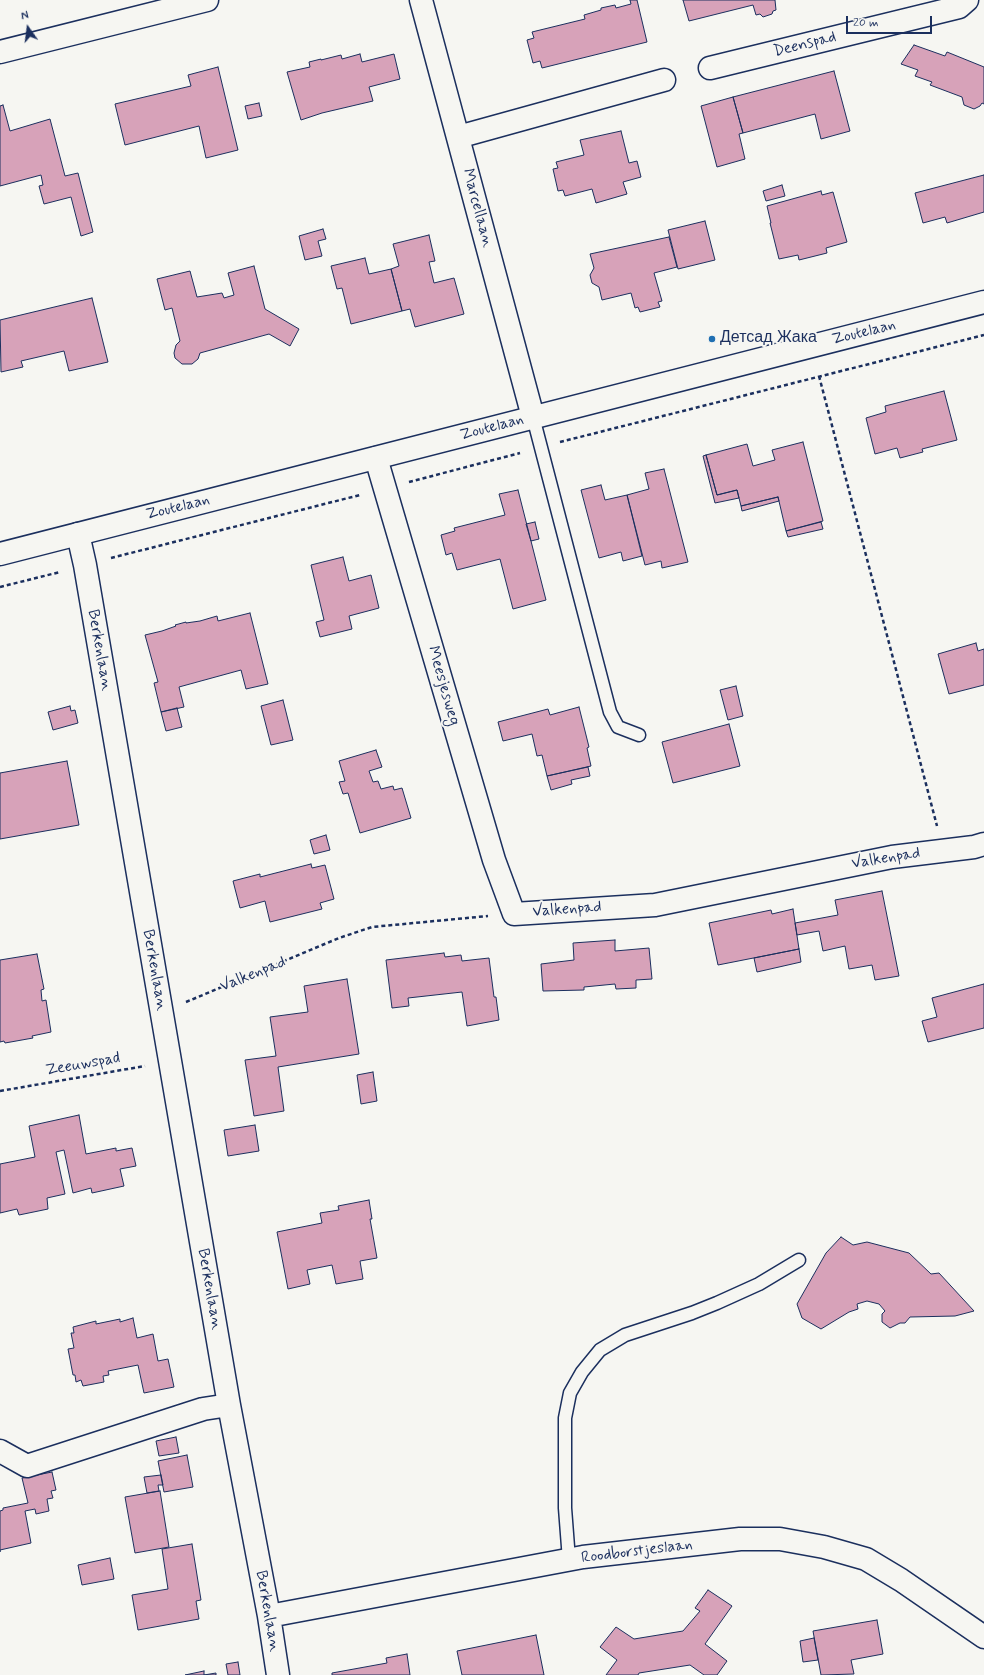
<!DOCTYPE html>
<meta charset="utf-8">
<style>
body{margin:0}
#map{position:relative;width:984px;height:1675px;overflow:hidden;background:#f6f6f2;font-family:Mynerve,sans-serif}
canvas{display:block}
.north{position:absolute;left:8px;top:8px;width:40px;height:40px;-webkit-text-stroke:3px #f6f6f2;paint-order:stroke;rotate:346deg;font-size:11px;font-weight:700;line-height:16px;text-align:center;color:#1b2f5e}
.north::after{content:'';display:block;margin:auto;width:14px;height:18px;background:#1b2f5e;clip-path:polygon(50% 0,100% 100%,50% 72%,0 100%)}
.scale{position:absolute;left:846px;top:16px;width:86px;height:18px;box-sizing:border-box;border:2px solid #1b2f5e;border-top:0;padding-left:5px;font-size:12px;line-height:14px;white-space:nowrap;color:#1b2f5e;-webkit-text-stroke:3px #f6f6f2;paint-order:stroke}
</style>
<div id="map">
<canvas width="984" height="1675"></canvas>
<div class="north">N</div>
<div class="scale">20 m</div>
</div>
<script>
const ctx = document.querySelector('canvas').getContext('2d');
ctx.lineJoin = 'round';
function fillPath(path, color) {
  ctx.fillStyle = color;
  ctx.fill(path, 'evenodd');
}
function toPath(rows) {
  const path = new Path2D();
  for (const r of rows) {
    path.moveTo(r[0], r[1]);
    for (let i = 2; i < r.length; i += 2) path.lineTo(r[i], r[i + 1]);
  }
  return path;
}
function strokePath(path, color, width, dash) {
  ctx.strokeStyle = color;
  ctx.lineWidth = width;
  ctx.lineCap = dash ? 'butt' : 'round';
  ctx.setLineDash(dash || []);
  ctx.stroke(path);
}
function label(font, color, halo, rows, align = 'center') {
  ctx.font = font + ' Mynerve,sans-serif';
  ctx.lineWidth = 4;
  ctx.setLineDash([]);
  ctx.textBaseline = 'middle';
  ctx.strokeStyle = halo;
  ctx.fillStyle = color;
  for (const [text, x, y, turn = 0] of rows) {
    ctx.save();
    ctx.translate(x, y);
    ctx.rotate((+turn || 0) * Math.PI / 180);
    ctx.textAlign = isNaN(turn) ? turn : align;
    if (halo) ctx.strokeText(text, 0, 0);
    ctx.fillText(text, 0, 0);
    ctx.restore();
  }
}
const building = toPath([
 [630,0,637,0,647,42,542,68,540,61,533,63,527,40,534,38,532,32,585,19,584,15,601,10,601,8,615,5,616,8,631,4,630,0],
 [683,0,775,0,776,10,773,11,772,14,763,17,760,14,756,15,753,5,689,21,683,0],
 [914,45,945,56,947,52,984,67,984,104,982,103,980,106,974,109,964,105,962,97,930,85,932,82,915,76,918,70,901,64,914,45],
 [360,54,362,62,394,54,400,79,369,87,373,101,322,113,301,120,287,72,310,67,309,62,321,59,321,60,341,55,342,59,360,54],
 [218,67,238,150,206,158,199,126,125,145,115,104,191,86,188,75,218,67],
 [834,71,850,131,821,139,815,114,743,133,733,97,834,71],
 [733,97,743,133,739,134,745,159,717,167,701,106,733,97],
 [259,103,262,116,248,119,245,106,259,103],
 [3,105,10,131,50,119,65,176,78,173,93,232,81,236,71,197,44,204,39,186,43,185,41,175,0,186,0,106,3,105],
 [621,131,629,163,637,161,641,177,623,182,627,194,596,203,592,189,565,196,563,190,558,191,553,169,558,168,556,162,584,155,580,140,621,131],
 [984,175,984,212,947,223,945,217,923,223,915,193,984,175],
 [782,185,785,196,766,201,763,191,782,185],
 [821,191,822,195,833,192,847,242,826,248,827,253,799,260,798,255,779,259,770,223,771,223,767,206,821,191],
 [705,221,715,260,678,269,668,230,705,221],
 [323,229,326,239,318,241,322,256,305,260,299,236,323,229],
 [429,235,435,261,429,262,434,283,454,278,464,314,415,327,410,309,402,311,391,269,399,266,393,244,429,235],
 [669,237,677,267,654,273,662,301,658,302,660,307,640,312,638,307,635,308,631,293,602,300,599,287,592,283,590,275,594,268,590,254,669,237],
 [365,258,369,274,391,269,402,311,351,324,342,288,337,289,331,266,365,258],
 [254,266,265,309,299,329,290,346,269,334,200,353,198,359,192,364,182,364,175,358,174,353,176,345,180,341,172,308,165,310,157,279,190,271,197,297,222,293,224,298,234,295,228,273,254,266],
 [92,298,108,362,69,371,64,351,21,361,23,367,1,372,0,320,92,298],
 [944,391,957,440,922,449,923,452,900,458,897,448,875,454,866,418,886,412,885,406,944,391],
 [803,442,823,521,786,531,778,497,741,506,737,490,717,495,706,455,747,444,753,466,775,460,772,450,803,442],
 [706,455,717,495,737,490,739,498,715,503,703,456,706,455],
 [664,469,688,562,662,568,661,561,645,565,627,495,649,489,645,473,664,469],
 [601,485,605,500,627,495,642,556,623,561,621,552,599,558,581,490,601,485],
 [518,490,546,600,513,609,500,559,457,570,452,553,446,555,441,535,455,531,454,528,505,515,499,494,518,490],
 [778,497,779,501,742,511,741,506,778,497],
 [535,522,539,539,531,541,526,524,535,522],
 [821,522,823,529,788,537,786,531,821,522],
 [343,557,349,581,371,575,379,608,349,616,352,629,320,637,316,622,324,620,311,565,343,557],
 [250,613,268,684,246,689,241,670,179,687,184,707,161,712,154,683,158,682,145,635,162,631,176,626,175,625,186,622,186,623,200,621,217,616,218,621,250,613],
 [976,643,978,651,984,649,984,685,949,694,938,654,976,643],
 [736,686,743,716,728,720,720,690,736,686],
 [283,700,293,740,271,745,261,706,283,700],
 [70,706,71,711,75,710,78,723,53,730,48,712,70,706],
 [579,707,589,747,587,748,591,766,547,776,542,755,537,756,532,734,503,741,498,722,548,709,550,715,579,707],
 [177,708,182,727,166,731,161,712,177,708],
 [729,724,740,766,673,783,662,742,729,724],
 [376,750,382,767,369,771,373,782,378,781,381,789,393,786,394,790,402,788,411,818,360,833,348,793,343,794,339,782,345,781,339,761,376,750],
 [67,761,79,825,0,839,0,773,67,761],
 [588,767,590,776,571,780,572,784,551,790,547,776,588,767],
 [326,835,330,850,314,854,310,840,326,835],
 [311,864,312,868,325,865,334,899,320,903,322,909,270,922,265,901,240,908,233,881,260,874,260,877,311,864],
 [882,891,899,976,875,980,872,965,849,969,845,946,823,951,819,931,797,935,795,923,838,915,835,900,882,891],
 [793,909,799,949,718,965,709,923,771,910,772,914,793,909],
 [615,940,615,951,649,948,652,979,636,980,636,988,616,989,615,984,584,987,584,990,543,991,541,964,574,960,573,943,615,940],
 [799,949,801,962,757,972,754,958,799,949],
 [444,953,445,957,461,955,462,961,489,958,494,997,496,997,499,1020,467,1026,462,992,408,998,409,1006,392,1008,386,960,444,953],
 [37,954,44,989,41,990,42,1001,46,1000,51,1032,32,1036,33,1038,5,1043,4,1041,0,1042,0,960,37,954],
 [347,979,359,1054,278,1067,284,1111,254,1116,245,1060,276,1056,270,1017,308,1012,304,986,347,979],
 [984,984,984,1028,928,1042,922,1021,937,1017,932,998,984,984],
 [373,1072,377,1101,361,1104,357,1075,373,1072],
 [79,1115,86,1154,116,1148,116,1151,132,1148,136,1166,120,1169,124,1186,92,1193,91,1188,73,1193,64,1150,56,1152,65,1194,47,1198,48,1209,19,1215,17,1209,0,1213,0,1164,35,1157,29,1126,79,1115],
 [255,1125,259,1151,228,1156,224,1130,255,1125],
 [369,1200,372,1219,370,1219,377,1258,360,1261,363,1279,336,1284,332,1265,307,1270,310,1284,288,1289,277,1232,322,1223,320,1213,339,1210,338,1206,369,1200],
 [841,1237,853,1245,867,1242,909,1253,931,1274,939,1273,974,1311,955,1316,910,1317,905,1323,900,1323,890,1328,882,1322,882,1314,885,1311,879,1304,867,1301,857,1304,858,1309,849,1312,821,1329,802,1318,797,1304,826,1253,841,1237],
 [133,1318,137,1338,153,1334,158,1361,168,1359,174,1387,144,1393,138,1365,108,1371,109,1375,103,1376,104,1382,83,1386,81,1380,76,1382,75,1375,73,1375,68,1349,74,1348,71,1333,74,1333,73,1327,96,1321,96,1324,120,1319,120,1322,133,1318],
 [176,1437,179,1453,159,1456,156,1441,176,1437],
 [187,1455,193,1487,164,1492,158,1461,187,1455],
 [52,1472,56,1490,51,1491,53,1498,47,1499,49,1511,36,1514,35,1509,25,1511,31,1543,0,1550,0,1552,0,1511,3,1510,3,1508,28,1503,22,1478,52,1472],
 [161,1475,163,1485,158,1485,159,1491,147,1493,144,1477,161,1475],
 [160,1491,169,1547,135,1553,125,1497,160,1491],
 [192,1544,201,1600,196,1601,199,1619,138,1630,132,1595,168,1589,162,1549,192,1544],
 [110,1558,114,1579,82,1585,78,1565,110,1558],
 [708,1590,732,1606,705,1644,727,1661,717,1675,704,1675,690,1665,639,1673,638,1675,606,1675,617,1660,600,1647,616,1627,634,1639,683,1631,700,1611,695,1608,708,1590],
 [877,1620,883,1654,851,1660,854,1674,821,1675,813,1631,877,1620],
 [536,1635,544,1675,462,1675,457,1651,536,1635],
 [814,1638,818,1660,803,1662,800,1641,814,1638],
 [407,1654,410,1675,332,1675,332,1673,387,1663,386,1658,407,1654],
 [238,1662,240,1675,228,1675,226,1664,238,1662],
 [204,1671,204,1675,216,1673,216,1675,185,1675,204,1671]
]);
fillPath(building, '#d7a2b9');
strokePath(building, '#1b2f5e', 1);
const lane = toPath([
 [533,417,610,712,618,727,639,735],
 [569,1560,565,1508,565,1418,570,1393,582,1372,600,1350,625,1335,692,1313,717,1303,759,1284,799,1260]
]);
const street = toPath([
 [421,0,533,417],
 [0,52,207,0],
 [710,68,959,7,967,0],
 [458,137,664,80],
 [376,458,494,860,514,914,655,905,892,857,974,847,984,844],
 [78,534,85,565,229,1405,269,1616,278,1675],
 [0,1451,27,1466,203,1409,229,1405],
 [269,1616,583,1557,740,1539,780,1539,824,1547,866,1559,901,1580,984,1637]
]);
const secondary = toPath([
 [0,554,984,302]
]);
strokePath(lane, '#1b2f5e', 15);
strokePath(street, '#1b2f5e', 25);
strokePath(secondary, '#1b2f5e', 25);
strokePath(toPath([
 [819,376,937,826],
 [560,442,984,335],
 [409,482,520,453],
 [111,558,360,495],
 [0,587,60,572],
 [186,1002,339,938,372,927,488,916],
 [0,1091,145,1066]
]), '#1b2f5e', 2.5, [4, 3]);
strokePath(lane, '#f6f6f2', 12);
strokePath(street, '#f6f6f2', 22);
strokePath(secondary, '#f6f6f2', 22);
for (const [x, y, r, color] of [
 [712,339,4,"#1f6fb2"]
]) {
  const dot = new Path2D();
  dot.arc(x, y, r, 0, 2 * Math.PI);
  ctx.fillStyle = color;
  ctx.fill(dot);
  strokePath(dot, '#f6f6f2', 1.5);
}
label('16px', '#1b2f5e', '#f6f6f2', [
 ["Deenspad",805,45,-14],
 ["Marcellaan",477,208,75],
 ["Zoutelaan",864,333,-14],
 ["Zoutelaan",492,428,-15],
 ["Zoutelaan",178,508,-14],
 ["Berkenlaan",99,650,80],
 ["Meesjesweg",443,686,74],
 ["Valkenpad",886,859,-9],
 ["Valkenpad",567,910,-4],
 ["Berkenlaan",154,970,80],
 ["Valkenpad",253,975,-22],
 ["Zeeuwspad",83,1065,-10],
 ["Berkenlaan",209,1289,80],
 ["Roodborstjeslaan",637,1552,-7],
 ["Berkenlaan",267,1611,80]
]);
label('16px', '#1b2f5e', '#f6f6f2', [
 ["Детсад Жака",720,339]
], 'left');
</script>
